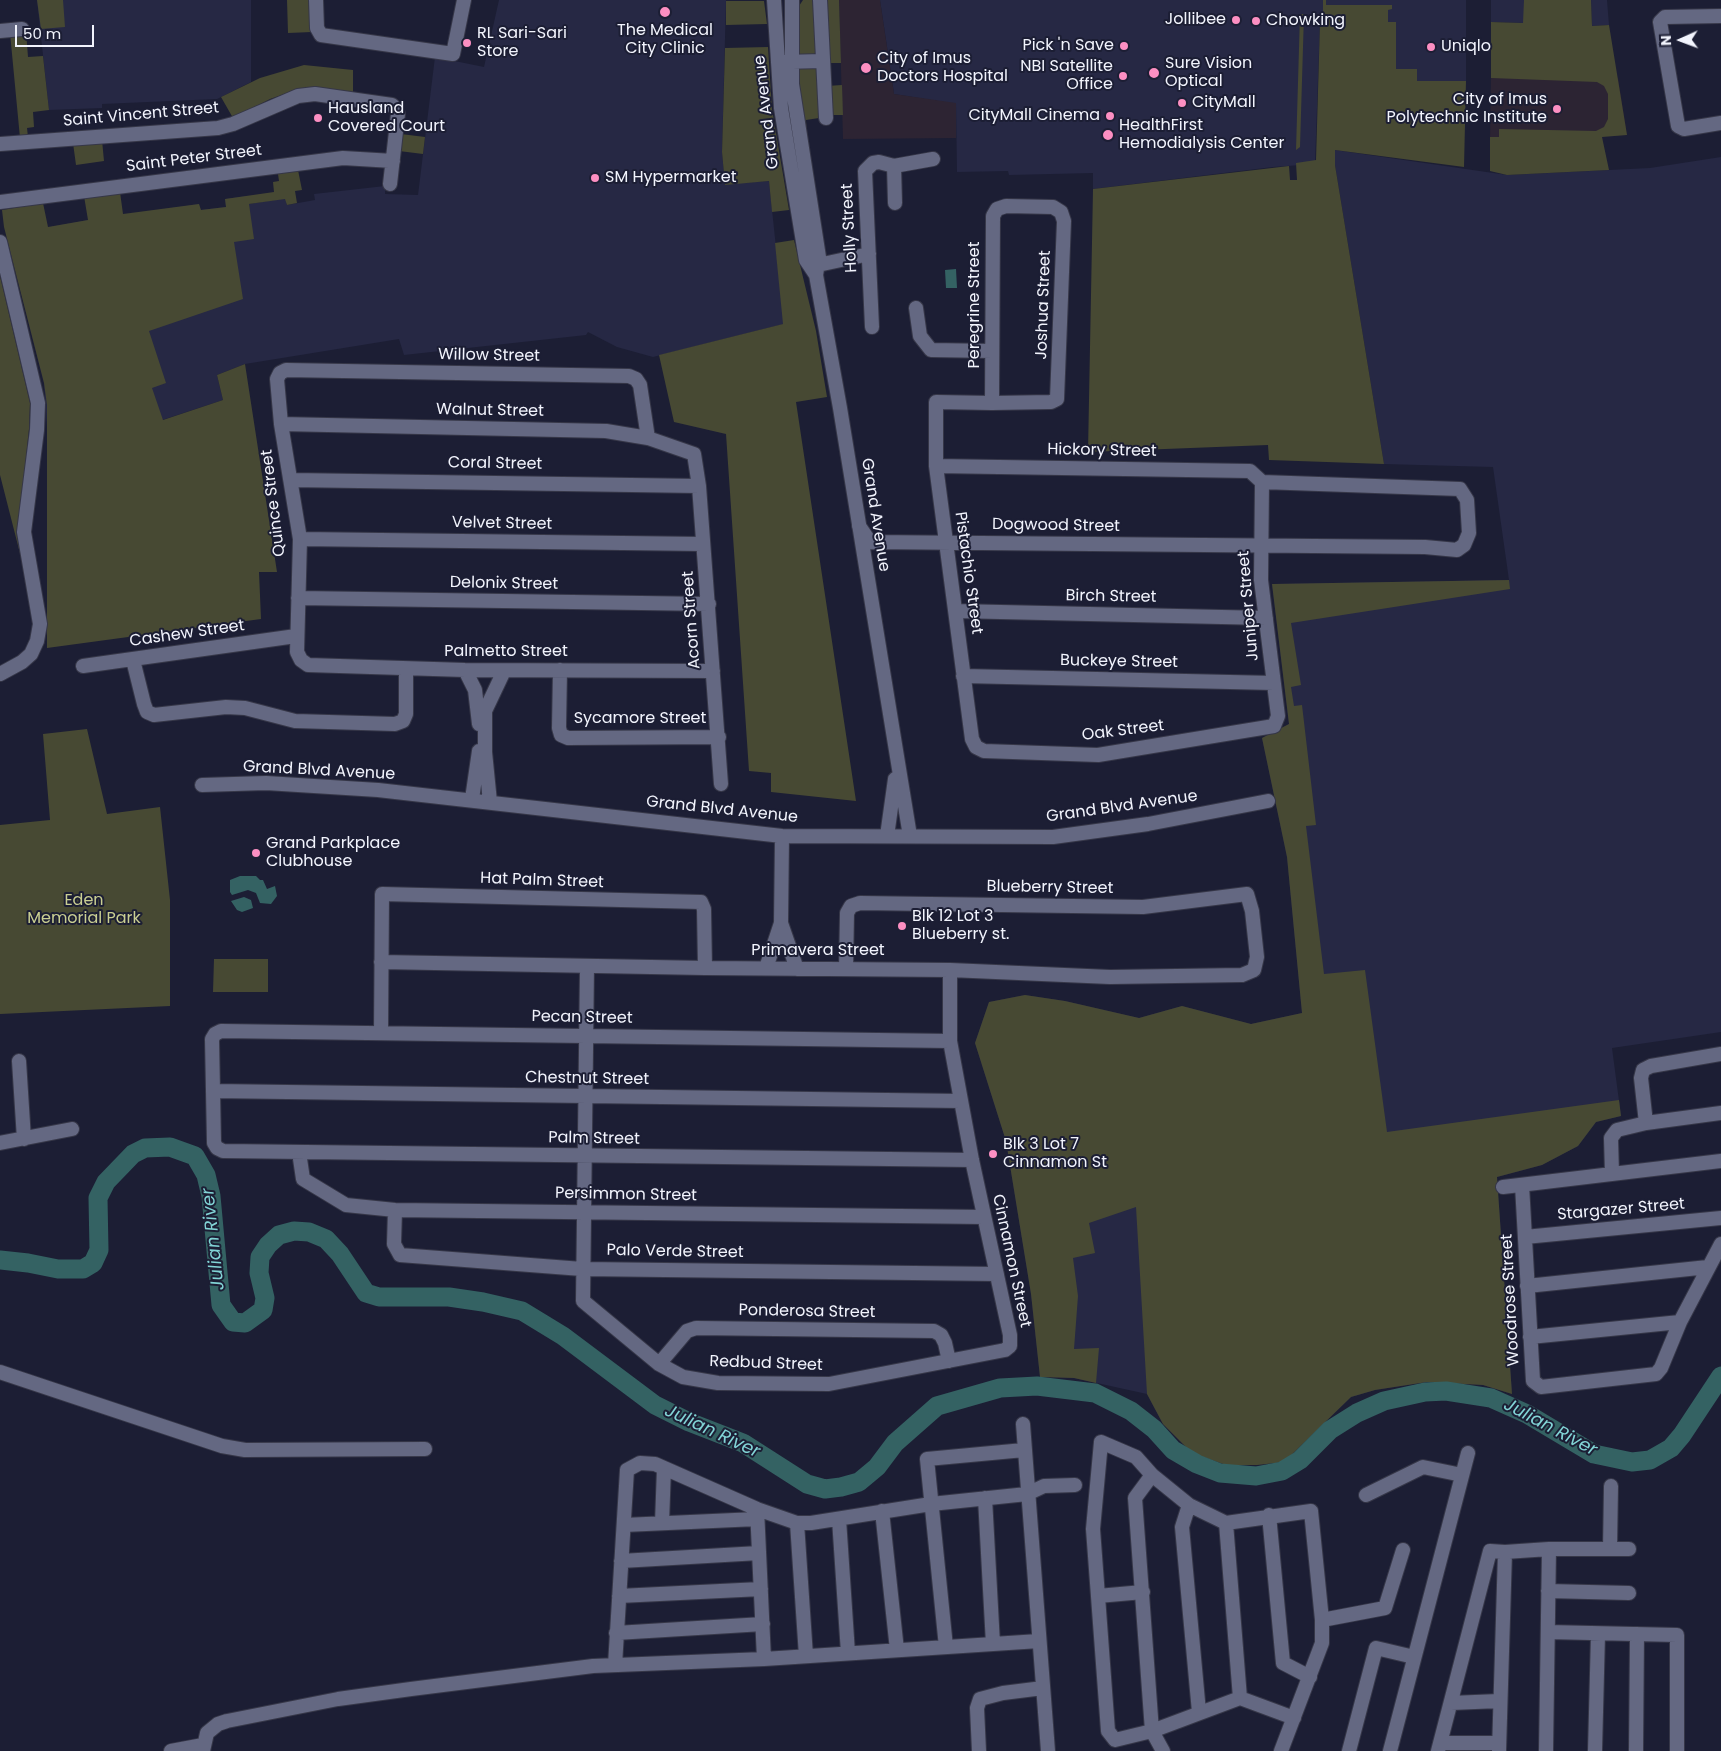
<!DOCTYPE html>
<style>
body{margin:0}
#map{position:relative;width:1721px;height:1751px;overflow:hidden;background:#1c1e34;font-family:Poppins,sans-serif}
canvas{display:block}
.north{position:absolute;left:1656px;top:15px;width:50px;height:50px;-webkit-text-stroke:4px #1c1e34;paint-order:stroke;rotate:268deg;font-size:14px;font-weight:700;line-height:20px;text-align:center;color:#f2f4fd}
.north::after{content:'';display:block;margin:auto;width:18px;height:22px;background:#f2f4fd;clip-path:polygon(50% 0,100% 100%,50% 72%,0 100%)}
.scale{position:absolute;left:15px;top:25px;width:79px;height:22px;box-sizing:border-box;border:2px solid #f2f4fd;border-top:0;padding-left:6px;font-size:15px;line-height:18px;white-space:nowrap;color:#f2f4fd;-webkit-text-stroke:4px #1c1e34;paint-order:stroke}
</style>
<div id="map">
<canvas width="1721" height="1751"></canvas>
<div class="north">N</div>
<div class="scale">50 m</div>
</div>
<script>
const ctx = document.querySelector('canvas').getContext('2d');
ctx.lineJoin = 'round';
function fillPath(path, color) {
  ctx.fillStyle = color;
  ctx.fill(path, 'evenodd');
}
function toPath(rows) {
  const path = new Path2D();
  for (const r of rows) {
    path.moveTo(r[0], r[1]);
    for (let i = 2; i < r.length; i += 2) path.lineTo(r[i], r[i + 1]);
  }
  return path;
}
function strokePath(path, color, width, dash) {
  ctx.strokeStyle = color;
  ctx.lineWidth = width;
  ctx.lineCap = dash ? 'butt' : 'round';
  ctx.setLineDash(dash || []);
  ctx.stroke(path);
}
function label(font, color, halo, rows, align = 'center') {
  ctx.font = font + ' Poppins,sans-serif';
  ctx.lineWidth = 4;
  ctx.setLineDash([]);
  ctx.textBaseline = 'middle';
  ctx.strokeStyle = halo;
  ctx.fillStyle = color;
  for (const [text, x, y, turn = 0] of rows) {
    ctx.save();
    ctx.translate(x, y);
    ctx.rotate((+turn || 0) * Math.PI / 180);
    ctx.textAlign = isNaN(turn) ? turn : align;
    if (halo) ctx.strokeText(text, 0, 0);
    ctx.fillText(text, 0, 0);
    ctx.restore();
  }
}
fillPath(toPath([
 [37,0,251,0,251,82,217,99,102,104,102,108,49,110],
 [499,0,726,0,722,152,725,184,769,181,784,324,653,357,617,347,588,332,586,335,404,355,399,339,245,364,217,375,223,400,92,443,48,443,44,383,6,235,88,220,199,204,200,210,226,207,225,199,247,196,249,204,286,198,287,205,315,200,314,194,385,186,385,194,418,195,435,57,484,67],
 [880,0,1466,0,1466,81,1416,81,1396,69,1396,23,1320,22,1315,164,1273,167,1093,189,1093,173,1009,175,1008,171,957,172,956,104,894,94],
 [1491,0,1524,0,1524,23,1491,22],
 [1591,0,1607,0,1609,25,1592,26],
 [1335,150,1507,175,1650,168,1721,157,1721,1032,1612,1048,1621,1116,1596,1122,1578,1146,1542,1165,1497,1177,1512,1394,1483,1385,1427,1382,1375,1390,1351,1397,1284,1462,1257,1465,1226,1465,1192,1453,1163,1424,1147,1394,1074,1378,1040,1377,1031,1294,1006,1141,975,1043,989,1002,1025,995,1065,1001,1139,1018,1182,1006,1251,1024,1302,1013,1287,857,1262,738,1289,724,1272,584,1509,580,1493,467,1384,464,1335,165]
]), '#262844');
fillPath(toPath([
 [1491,74,1618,78,1627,135,1490,141]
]), '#2c2433');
fillPath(toPath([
 [839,0,880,0,894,94,956,103,956,138,843,139]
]), '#2d2433');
fillPath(toPath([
 [37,0,63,0,65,27,41,29],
 [287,0,311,0,312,32,288,33],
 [803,0,815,0,816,51,814,55,800,55,798,53,799,6],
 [826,0,839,0,841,63,828,63],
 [1323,0,1326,0,1326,5,1392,5,1392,9,1388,10,1388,22,1396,22,1396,69,1417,69,1417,81,1466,81,1464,167,1335,150,1335,165,1384,464,1269,460,1268,445,1088,452,1093,189,1289,166,1290,180,1297,180,1296,163,1316,160,1320,22,1323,21],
 [1524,0,1591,0,1592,26,1609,25,1627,135,1602,137,1609,170,1507,175,1490,171,1490,137,1499,137,1499,129,1596,131,1604,127,1608,119,1608,94,1604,86,1597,82,1491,78,1491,22,1523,23],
 [726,1,764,1,767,24,726,25],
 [1300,14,1304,14,1300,147,1296,150],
 [26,31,28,57,43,56,49,110,33,112,34,127,27,128,28,137,20,138,10,33],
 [768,47,772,109,789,210,772,212,769,181,725,185,722,152,725,48],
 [304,65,353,70,353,94,302,88,270,99,233,118,221,97,260,78],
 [815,67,817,69,820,114,818,117,819,118,806,120,807,142,798,72,799,68],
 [842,85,843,115,831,115,827,86],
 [401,134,425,137,423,154,399,151],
 [102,140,104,161,76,165,73,143],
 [298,170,302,190,295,191,297,203,287,205,285,199,249,204,254,239,234,242,243,299,149,331,166,383,152,388,163,420,223,400,217,375,245,364,277,572,259,572,261,619,47,648,47,405,44,383,4,227,2,210,43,203,48,227,88,220,84,196,120,192,123,214,199,204,201,210,226,207,225,199,274,192,273,182,279,181,278,174],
 [794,240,816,331,827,397,796,402,856,801,771,792,771,773,749,771,726,434,674,422,659,355,783,324,775,243],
 [0,276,30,403,29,429,18,534,26,577,0,475],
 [1509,580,1510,589,1291,623,1301,685,1291,687,1294,706,1302,705,1316,825,1306,826,1324,974,1365,970,1387,1132,1619,1100,1621,1116,1596,1122,1578,1146,1542,1165,1497,1177,1512,1394,1483,1385,1427,1382,1375,1390,1351,1397,1284,1462,1257,1465,1226,1465,1192,1453,1163,1424,1147,1394,1136,1207,1089,1223,1095,1253,1073,1258,1078,1296,1074,1349,1099,1348,1096,1383,1074,1378,1040,1377,1031,1294,1006,1141,975,1043,989,1002,1025,995,1065,1001,1139,1018,1182,1006,1251,1024,1302,1013,1287,857,1262,738,1289,724,1272,584],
 [87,729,107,814,160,807,170,900,170,1006,0,1014,0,825,50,820,43,734],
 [214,959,268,959,268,992,213,992]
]), '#474933');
fillPath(toPath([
 [956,269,957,288,946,288,945,270],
 [240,876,256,876,260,880,263,880,267,889,275,886,277,896,271,904,260,903,256,893,248,890,232,895,230,892,230,880],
 [244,897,251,900,253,908,242,912,237,910,231,901]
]), '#346263');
strokePath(toPath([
 [0,1260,28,1263,58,1269,83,1269,93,1263,99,1250,98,1198,106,1182,133,1154,145,1148,170,1147,195,1156,206,1175,211,1196,221,1305,233,1322,245,1323,263,1310,265,1298,259,1273,260,1257,268,1245,279,1235,294,1231,309,1232,326,1239,340,1254,366,1293,379,1297,449,1297,483,1302,522,1311,563,1336,655,1405,689,1422,743,1443,807,1484,825,1489,841,1487,859,1482,877,1467,895,1443,937,1406,1000,1388,1037,1386,1095,1393,1131,1411,1154,1429,1173,1450,1197,1464,1220,1473,1256,1476,1282,1471,1300,1460,1330,1430,1357,1413,1384,1401,1425,1392,1446,1391,1491,1398,1527,1414,1594,1454,1632,1462,1650,1460,1671,1448,1682,1435,1721,1376]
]), '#346263', 19);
const minor = toPath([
 [316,0,317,28,321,35,453,54,464,0],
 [774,0,781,108,806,260,816,275],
 [792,0,792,84,819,257,816,275,840,408,910,836],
 [820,0,826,118],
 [1721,16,1665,17,1660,22,1678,126,1684,129,1721,123],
 [0,31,22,29],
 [783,62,822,61],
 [0,144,218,128,233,124,298,96,315,94,392,105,396,109,398,114,390,184],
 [894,166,895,203],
 [0,202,343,158,393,161],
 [0,242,38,403,37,430,24,532,40,624,37,641,31,654,22,662,0,674],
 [818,265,869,254],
 [916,308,920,336,931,350,992,351],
 [872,327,865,171,873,163,879,162,894,166,933,159],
 [992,403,993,216,997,209,1006,206,1053,207,1061,212,1064,221,1057,399,1051,402,992,403,936,402,936,466,972,739,976,747,984,751,1098,755,1274,726,1278,716,1261,580,1262,482],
 [281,424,606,431,648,438,694,454,699,486,721,784],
 [648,438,640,385,636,379,629,376,286,370,280,373,277,379,281,424,300,539,297,652,301,660,308,665,465,670,713,671],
 [936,466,1250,471,1262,482],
 [291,480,699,486],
 [859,526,870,542,1425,547,1457,550,1464,545,1469,533,1467,500,1460,489,1262,482],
 [300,539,703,544],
 [298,598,709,604],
 [956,611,1266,618],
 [133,660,144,704,147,712,154,715,226,707,245,708,295,721,395,724,403,721,406,714,406,669],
 [83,666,296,636],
 [465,670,475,690,479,724],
 [560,670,559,728,561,735,568,738,719,737],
 [963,676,1274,683],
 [202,785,266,783,378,790,782,836,1053,837,1148,824,1268,801],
 [472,799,479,751],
 [490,802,485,752,485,711,504,671],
 [887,836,895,779],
 [781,923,797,969],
 [381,962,705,968,950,970,1110,977,1242,975,1254,970,1257,957,1252,911,1247,894,1143,907,860,903,851,906,847,913,846,969],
 [587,966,583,1301,659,1364,683,1377,718,1383,829,1384,1005,1350,1010,1346,1010,1335,972,1160,950,1041,950,970],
 [766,968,781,923,782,836],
 [381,1033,382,894,701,902,704,909,705,968],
 [950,1041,221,1031,215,1034,212,1039,214,1143,217,1148,223,1151,972,1160],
 [19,1061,24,1139],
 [213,1091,961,1101],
 [1646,1123,1641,1078,1643,1070,1651,1066,1721,1054],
 [0,1143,72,1129],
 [299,1152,303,1179,346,1205,395,1210,984,1217],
 [1612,1174,1611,1138,1617,1130,1646,1123,1721,1113],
 [1522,1185,1533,1381,1541,1387,1656,1374,1661,1368,1680,1322,1721,1244],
 [1503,1187,1721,1161],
 [395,1210,394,1244,400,1255,582,1269,997,1274],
 [1525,1237,1721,1218],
 [1527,1286,1708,1267],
 [1530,1337,1680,1322],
 [659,1364,687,1331,696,1328,934,1331,941,1335,945,1343,949,1361],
 [0,1372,222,1446,245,1450,425,1449],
 [1023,1424,1048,1751],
 [1152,1475,1135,1498,1152,1731,1163,1751],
 [1366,1495,1423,1467,1462,1475],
 [985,1498,993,1644],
 [1189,1505,1182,1527,1199,1712],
 [757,1509,764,1659],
 [882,1511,897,1650],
 [1269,1515,1283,1663,1310,1677],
 [839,1519,848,1653],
 [662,1523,664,1468],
 [797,1523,806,1656],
 [1226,1523,1240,1698,1152,1731,1115,1740,1108,1731,1093,1529,1101,1442,1136,1457,1152,1475,1189,1505,1226,1523,1311,1511,1322,1620,1322,1643,1281,1751],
 [624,1525,757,1519],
 [1610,1549,1611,1486],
 [1505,1552,1549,1549],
 [621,1561,759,1553],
 [1548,1591,1629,1593],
 [619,1596,761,1589],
 [1098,1596,1143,1592],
 [1322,1620,1385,1608,1403,1550],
 [1548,1632,1677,1635,1677,1751],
 [616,1633,763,1624],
 [946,1647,927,1459,1024,1450],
 [615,1665,627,1470,640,1463,655,1464,757,1509,797,1523,811,1523,931,1504,1027,1494,1044,1486,1075,1485],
 [1240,1698,1294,1718],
 [1451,1703,1499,1701],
 [1440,1743,1499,1743],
 [171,1751,203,1745],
 [203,1751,207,1733,218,1724,227,1721,338,1699,411,1689,593,1666,764,1659,1039,1641],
 [979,1751,977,1708,980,1699,1003,1693,1043,1688],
 [1349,1751,1376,1648,1414,1657],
 [1390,1751,1468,1453],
 [1438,1751,1490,1551,1505,1552,1499,1751],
 [1546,1751,1549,1549,1629,1549],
 [1595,1751,1598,1634],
 [1636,1751,1637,1634]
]);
strokePath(minor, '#363748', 16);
strokePath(minor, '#646882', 14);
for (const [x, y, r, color] of [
 [665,12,6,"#fc8fc2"],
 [1236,20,5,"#fc8fc2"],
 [1256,21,5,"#fc8fc2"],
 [467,43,5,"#fc8fc2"],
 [1124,46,5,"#fc8fc2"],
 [1431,47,5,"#fc8fc2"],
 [866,68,6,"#fc8fc2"],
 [1154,73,6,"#fc8fc2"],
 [1123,76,5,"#fc8fc2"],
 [1182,103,5,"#fc8fc2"],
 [1557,109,5,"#fc8fc2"],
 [1110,116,5,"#fc8fc2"],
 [318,118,5,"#fc8fc2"],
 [1108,135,6,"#fc8fc2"],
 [595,178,5,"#fc8fc2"],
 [256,853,5,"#fc8fc2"],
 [902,926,5,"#fc8fc2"],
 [993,1154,5,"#fc8fc2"]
]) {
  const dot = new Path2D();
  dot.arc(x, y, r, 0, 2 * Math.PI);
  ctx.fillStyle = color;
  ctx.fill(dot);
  strokePath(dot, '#1c1e34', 2);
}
label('16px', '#f2f4fd', '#1c1e34', [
 ["Jollibee",1226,20,"right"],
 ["Chowking",1266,21],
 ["The Medical",665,31,"center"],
 ["City Clinic",665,49,"center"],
 ["RL Sari-Sari",477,34],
 ["Store",477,52],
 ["Pick 'n Save",1114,46,"right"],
 ["Uniqlo",1441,47],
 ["City of Imus",877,59],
 ["Doctors Hospital",877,77],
 ["Sure Vision",1165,64],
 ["Optical",1165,82],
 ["NBI Satellite",1113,67,"right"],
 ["Office",1113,85,"right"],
 ["City of Imus",1547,100,"right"],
 ["Polytechnic Institute",1547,118,"right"],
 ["CityMall",1192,103],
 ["Hausland",328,109],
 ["Covered Court",328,127],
 ["CityMall Cinema",1100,116,"right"],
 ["HealthFirst",1119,126],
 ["Hemodialysis Center",1119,144],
 ["SM Hypermarket",605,178],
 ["Grand Parkplace",266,844],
 ["Clubhouse",266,862],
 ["Blk 12 Lot 3",912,917],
 ["Blueberry st.",912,935],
 ["Blk 3 Lot 7",1003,1145],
 ["Cinnamon St",1003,1163]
], 'left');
label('16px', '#f2f4fd', '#1c1e34', [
 ["Grand Avenue",767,112,-97],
 ["Saint Vincent Street",141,115,-5],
 ["Saint Peter Street",194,159,-7],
 ["Holly Street",850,228,-93],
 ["Peregrine Street",975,305,-90],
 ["Joshua Street",1044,305,-88],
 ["Willow Street",489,356,1],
 ["Walnut Street",490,411,1],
 ["Hickory Street",1102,451,1],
 ["Coral Street",495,464,1],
 ["Quince Street",274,503,-97],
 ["Grand Avenue",875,515,81],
 ["Velvet Street",502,524,1],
 ["Dogwood Street",1056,526,1],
 ["Pistachio Street",968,573,82],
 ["Delonix Street",504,584,1],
 ["Birch Street",1111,597,1],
 ["Juniper Street",1249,606,-95],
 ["Acorn Street",692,620,-94],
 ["Cashew Street",187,634,-8],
 ["Palmetto Street",506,652],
 ["Buckeye Street",1119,662,1],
 ["Sycamore Street",640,719],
 ["Oak Street",1123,731,-7],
 ["Grand Blvd Avenue",319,771,3],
 ["Grand Blvd Avenue",1122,807,-8],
 ["Grand Blvd Avenue",722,810,6],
 ["Hat Palm Street",542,881,2],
 ["Blueberry Street",1050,888,1],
 ["Primavera Street",818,951],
 ["Pecan Street",582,1018,1],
 ["Chestnut Street",587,1079,1],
 ["Palm Street",594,1139,1],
 ["Persimmon Street",626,1195,1],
 ["Stargazer Street",1621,1210,-5],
 ["Palo Verde Street",675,1252,1],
 ["Cinnamon Street",1011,1261,78],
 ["Woodrose Street",1511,1300,-93],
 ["Ponderosa Street",807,1312,1],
 ["Redbud Street",766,1364,2]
]);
label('16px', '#cacf92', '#1c1e34', [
 ["Eden",84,901],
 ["Memorial Park",84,919]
]);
label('italic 18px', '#82d4d6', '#1c1e34', [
 ["Julian River",214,1239,-96],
 ["Julian River",1550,1428,28],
 ["Julian River",712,1432,25]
]);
</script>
